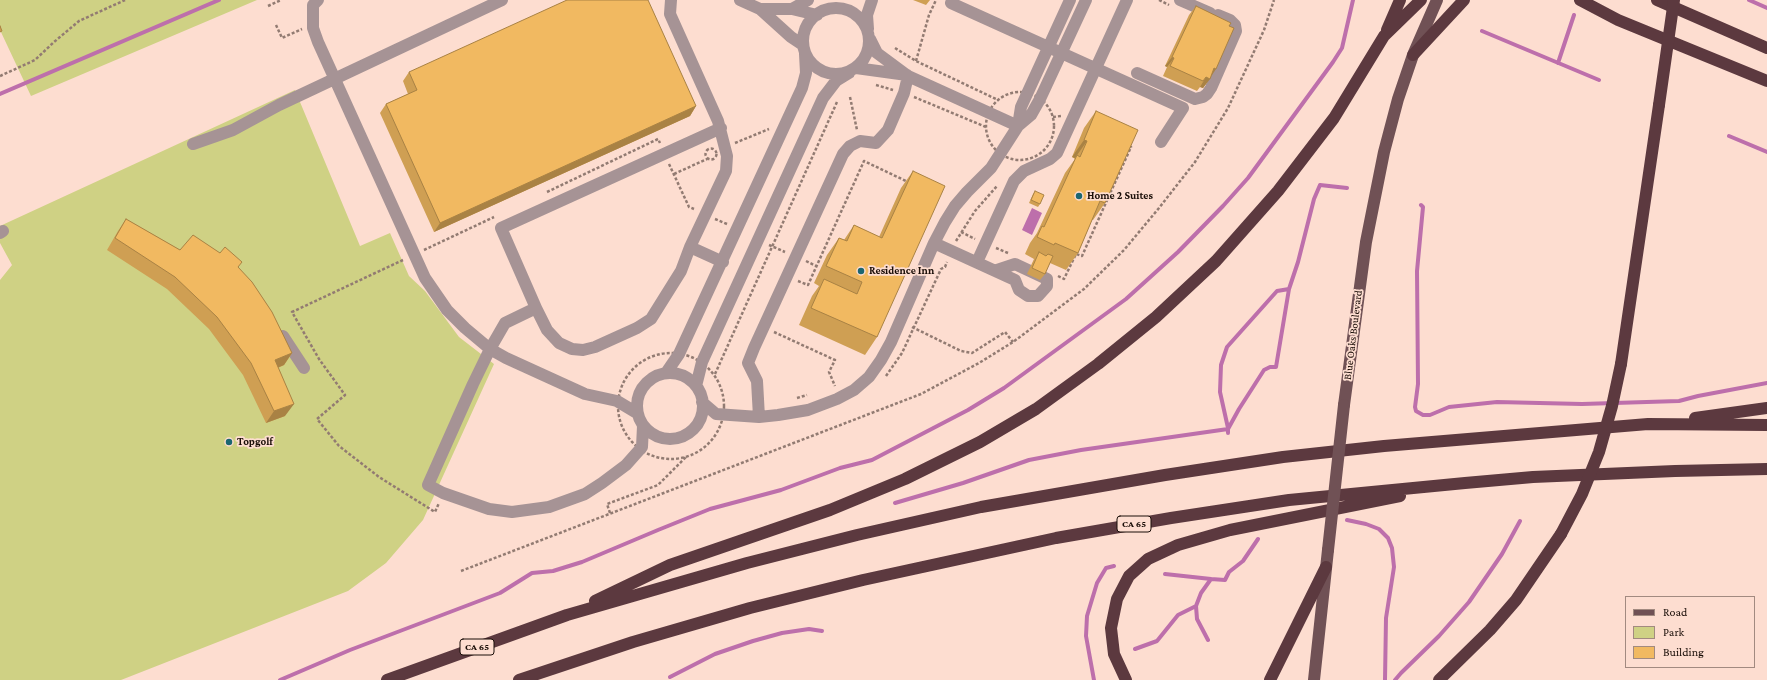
<!DOCTYPE html>
<style>
body{margin:0}
#map{position:relative;width:1767px;height:680px;overflow:hidden;background:#fdddd0;font-family:"Crimson Pro",serif}
canvas{display:block}
.legend{position:absolute;left:1625px;top:596px;width:130px;height:72px;box-sizing:border-box;background:#fdddd0;border:1px solid #a28a80;margin:0;padding:5px 7px;list-style:none;font-size:12px;color:#1a0e08}
.legend li{display:flex;align-items:center;gap:8px;height:20px}
.legend b{width:20px;border:1px solid #a28a80}
</style>
<div id="map">
<canvas width="1767" height="680"></canvas>
<ul class="legend">
<li><b style="height:5px;background:#705155"></b>Road</li>
<li><b style="height:11px;background:#cfd184"></b>Park</li>
<li><b style="height:11px;background:#f1b961"></b>Building</li>
</ul>
</div>
<script>
const ctx = document.querySelector('canvas').getContext('2d');
ctx.lineJoin = 'round';
function fillPath(path, color) {
  ctx.fillStyle = color;
  ctx.fill(path, 'evenodd');
}
function toPath(rows) {
  const path = new Path2D();
  for (const r of rows) {
    if (r.length === 3) {
      path.moveTo(r[0] + r[2], r[1]);
      path.arc(r[0], r[1], r[2], 0, 2 * Math.PI);
      continue;
    }
    path.moveTo(r[0], r[1]);
    for (let i = 2; i < r.length; i += 2) path.lineTo(r[i], r[i + 1]);
  }
  return path;
}
function strokePath(path, color, width, dash) {
  ctx.strokeStyle = color;
  ctx.lineWidth = width;
  ctx.lineCap = dash ? 'butt' : 'round';
  ctx.setLineDash(dash || []);
  ctx.stroke(path);
}
function label(font, color, halo, rows, align = 'center') {
  ctx.font = font + ' "Crimson Pro",serif';
  ctx.lineWidth = 3.5;
  ctx.setLineDash([]);
  ctx.textBaseline = 'middle';
  ctx.strokeStyle = halo;
  ctx.fillStyle = color;
  for (const [text, x, y, turn = 0] of rows) {
    ctx.save();
    ctx.translate(x, y);
    ctx.rotate((+turn || 0) * Math.PI / 180);
    ctx.textAlign = isNaN(turn) ? turn : align;
    if (halo) ctx.strokeText(text, 0, 0);
    ctx.fillText(text, 0, 0);
    ctx.restore();
  }
}
fillPath(toPath([
 [0,0,257,0,31,96,0,30],
 [295,90,360,246,390,233,409,276,425,291,459,337,494,364,423,520,386,563,348,591,121,680,0,680,0,280,12,265,0,243,0,226]
]), '#cfd184');
fillPath(toPath([
 [1032,208,1042,213,1032,235,1022,230]
]), '#bd6fab');
strokePath(toPath([
 [1749,0,1767,8],
 [1482,31,1599,80],
 [1558,63,1574,15],
 [0,94,219,0],
 [1729,136,1767,152],
 [1421,205,1423,207,1417,271,1418,384,1415,407,1416,411,1423,415,1430,415,1449,407,1497,402,1582,404,1679,401,1698,396,1767,383],
 [1228,428,1220,392,1221,365,1227,347,1277,291,1289,289],
 [1228,429,1239,409,1264,370,1270,367,1276,367,1289,289,1298,262,1314,199,1320,185,1347,188],
 [895,503,963,483,1029,460,1081,450,1228,429,1228,433],
 [1347,520,1366,524,1379,529,1388,538,1392,548,1394,567,1386,618,1385,680],
 [1165,574,1211,579],
 [1208,640,1197,619,1196,606,1201,593,1211,579,1225,580,1229,572,1243,561,1258,539],
 [1135,649,1157,641,1178,615,1196,606],
 [670,677,715,654,753,641,782,633,809,629,822,631],
 [280,680,350,650,500,593,532,573,553,571,582,562,658,530,710,509,781,490,840,468,872,460,968,410,1004,388,1126,299,1178,252,1223,206,1248,178,1333,62,1342,48,1353,0],
 [1094,680,1086,636,1087,616,1097,583,1106,568,1114,566],
 [1395,680,1401,673,1439,636,1469,602,1502,554,1520,521]
]), '#bd6fab', 4);
strokePath(toPath([
 [1159,0,1169,5],
 [268,6,281,0],
 [276,25,282,38,302,29],
 [895,48,916,61,998,100],
 [916,61,929,15,936,0],
 [0,76,35,60,54,42,79,21,125,0],
 [876,85,893,90],
 [1020,126,34],
 [850,97,857,130],
 [914,97,986,127],
 [1053,117,1061,116],
 [735,143,769,129],
 [711,154,5.5],
 [669,164,689,207,694,209],
 [674,174,707,159],
 [547,192,658,139,660,143],
 [715,219,727,224],
 [961,232,975,239],
 [956,241,975,211,997,186],
 [769,245,785,252],
 [996,248,1008,253],
 [424,250,494,217],
 [403,260,292,312,319,359,345,395,317,419,339,446,379,477,435,512,439,503],
 [806,261,816,266],
 [1058,276,1064,279,1076,254,1082,256,1131,147,1127,146],
 [798,281,808,285,864,161,908,182],
 [912,327,961,351,972,353,1005,332,1013,342],
 [774,332,835,360,829,372,835,386],
 [671,406,53],
 [715,374,837,102],
 [886,376,902,353,941,269,945,267,947,262],
 [797,398,807,395],
 [610,513,607,504,658,485,686,457],
 [461,571,921,394,979,363,1013,342,1084,289,1124,250,1159,208,1195,162,1228,108,1264,30,1274,0]
]), '#927b72', 2.5, [3, 2]);
strokePath(toPath([
 [318,0,313,5,313,28,318,42,425,278,447,310,465,328,490,349,506,358,585,394,617,401,637,413],
 [740,0,760,9,791,37,803,45],
 [1180,0,1210,13],
 [951,3,1183,108,1161,142],
 [836,41,33],
 [760,9,792,9,817,15],
 [792,9,808,0],
 [868,29,867,15,872,0],
 [870,39,877,53,908,76,1018,126],
 [856,68,907,75],
 [1137,73,1195,99,1203,97,1207,94,1211,88,1236,31,1235,25,1230,20,1218,15],
 [1018,126,1021,107,1070,0],
 [193,144,233,130,279,105,502,0],
 [0,233,3,231],
 [934,243,1015,280,1019,290,1028,296,1038,296,1047,286,1047,279,1015,264,997,270],
 [690,247,723,262],
 [977,262,1014,181,1024,171,1050,159,1057,153,1127,0],
 [536,308,501,228,721,128],
 [283,336,304,368],
 [666,373,679,354,802,88,806,73,805,54],
 [670,406,33],
 [696,386,702,362,823,98,836,81,849,73],
 [702,402,716,414,759,417,778,415,808,410,837,399,854,390,869,377,881,360,891,342,934,243,945,222,955,206,967,192,991,168,1018,126,1031,115,1040,99,1086,0],
 [759,417,757,381,748,363,754,348,843,154,850,146,860,141,876,143,888,130,904,93,908,76],
 [643,426,642,447,626,465,602,483,585,494,549,507,512,512,489,509,443,493,428,485,473,384,490,349,505,323,536,308,547,330,559,343,572,349,583,350,595,347,637,328,651,319,681,271,690,247,726,171,727,156,718,121,670,14,671,0]
]), '#a69395', 12);
strokePath(toPath([
 [1344,405,1366,242,1384,152,1398,99,1413,55,1437,0],
 [1314,680,1328,550]
]), '#705155', 12);
strokePath(toPath([
 [1580,0,1618,20,1767,81],
 [1657,0,1767,48],
 [1387,30,1400,0],
 [1413,55,1464,0],
 [1621,364,1659,105],
 [1695,418,1767,408],
 [595,601,670,565,830,510,905,479,980,442,1036,409,1098,364,1156,317,1216,261,1278,191,1334,118,1384,36,1421,0],
 [387,680,567,615,747,563,857,535,981,507,1165,475,1283,457,1384,446,1648,424,1767,425],
 [519,680,633,642,750,608,863,580,1056,538,1171,518,1289,500,1465,483,1533,477,1675,471,1767,469],
 [1126,680,1114,654,1111,628,1117,599,1129,576,1148,559,1178,545,1230,530,1400,496],
 [1270,680,1326,567],
 [1439,680,1490,630,1516,600,1561,534]
]), '#5c393f', 12);
strokePath(toPath([
 [1328,550,1344,405]
]), '#705155', 12);
strokePath(toPath([
 [1659,105,1674,0],
 [1561,534,1582,494,1599,452,1612,406,1621,364]
]), '#5c393f', 12);
fillPath(toPath([
 [913,0,930,0,926,5],
 [1196,6,1211,77,1203,88,1200,87,1197,91,1163,76,1167,67,1165,66,1189,15],
 [409,72,696,106,690,116,434,232,380,113,386,104,408,94,403,81],
 [1096,111,1105,203,1093,220,1092,220,1078,253,1066,270,1050,263,1045,274,1040,280,1027,274,1034,259,1025,254,1030,243,1037,233,1065,173,1075,159,1072,157,1084,128],
 [913,171,877,337,865,355,799,325,812,296,819,286,814,283,827,255,839,238,844,240,854,225,879,237,901,188],
 [1035,191,1040,204,1038,207,1029,203,1033,194],
 [126,219,180,250,238,268,292,353,284,365,278,368,285,416,266,423,243,375,209,329,167,289,107,250,118,231]
]), '#cf9f53');
fillPath(toPath([
 [1172,57,1174,58,1167,67,1165,66],
 [1214,68,1216,69,1210,78],
 [1206,77,1210,79,1203,88,1200,87],
 [696,106,690,116,434,232,440,223],
 [1084,140,1087,141,1075,158,1072,157],
 [292,353,284,365,267,372,275,360],
 [294,404,285,416,266,423,274,411]
]), '#a98244');
const building = toPath([
 [567,0,648,0,696,106,440,223,386,104,417,90,409,72,567,0],
 [1196,6,1231,23,1229,26,1234,28,1216,69,1214,68,1210,79,1206,77,1203,81,1170,66,1174,58,1172,57,1196,6],
 [0,26,2,31,0,32,0,26],
 [1096,111,1138,130,1105,203,1100,201,1078,253,1055,243,1054,245,1037,237,1042,226,1044,227,1077,155,1080,157,1087,141,1084,140,1096,111],
 [913,171,945,186,877,337,811,308,824,279,857,294,862,282,826,266,839,238,847,241,854,225,882,238,913,171],
 [1035,191,1044,195,1040,204,1031,200,1035,191],
 [126,219,180,250,193,235,220,253,225,247,242,262,238,267,252,282,272,312,292,353,275,360,294,404,274,411,251,363,217,317,175,277,115,238,126,219],
 [1039,252,1046,256,1048,254,1053,256,1045,274,1032,268,1039,252]
]);
fillPath(building, '#f1b961');
strokePath(building, '#a98244', 1);
for (const [x, y, r, color] of [
 [1079,196,4,"#1b6671"],
 [861,271,4,"#1b6671"],
 [229,442,4,"#1b6671"]
]) {
  const dot = new Path2D();
  dot.arc(x, y, r, 0, 2 * Math.PI);
  ctx.fillStyle = color;
  ctx.fill(dot);
  strokePath(dot, '#fdddd0', 1.5);
}
for (const [x, y, w] of [
 [1134,524,34],
 [477,647,34]
]) {
  const box = new Path2D();
  box.roundRect(x - w / 2, y - 8, w, 16, 3);
  ctx.fillStyle = '#fdddd0';
  ctx.fill(box);
  strokePath(box, '#1a0e08', 1);
}
label('bold 10px', '#1a0e08', null, [
 ["CA 65",1134,524],
 ["CA 65",477,647]
]);
label('bold 11px', '#1a0e08', '#fdddd0', [
 ["Home 2 Suites",1087,196],
 ["Residence Inn",869,271],
 ["Topgolf",237,442]
], 'left');
label('11px', '#1a0e08', '#fdddd0', [
 ["Blue Oaks Boulevard",1353,335,-83]
]);
</script>
